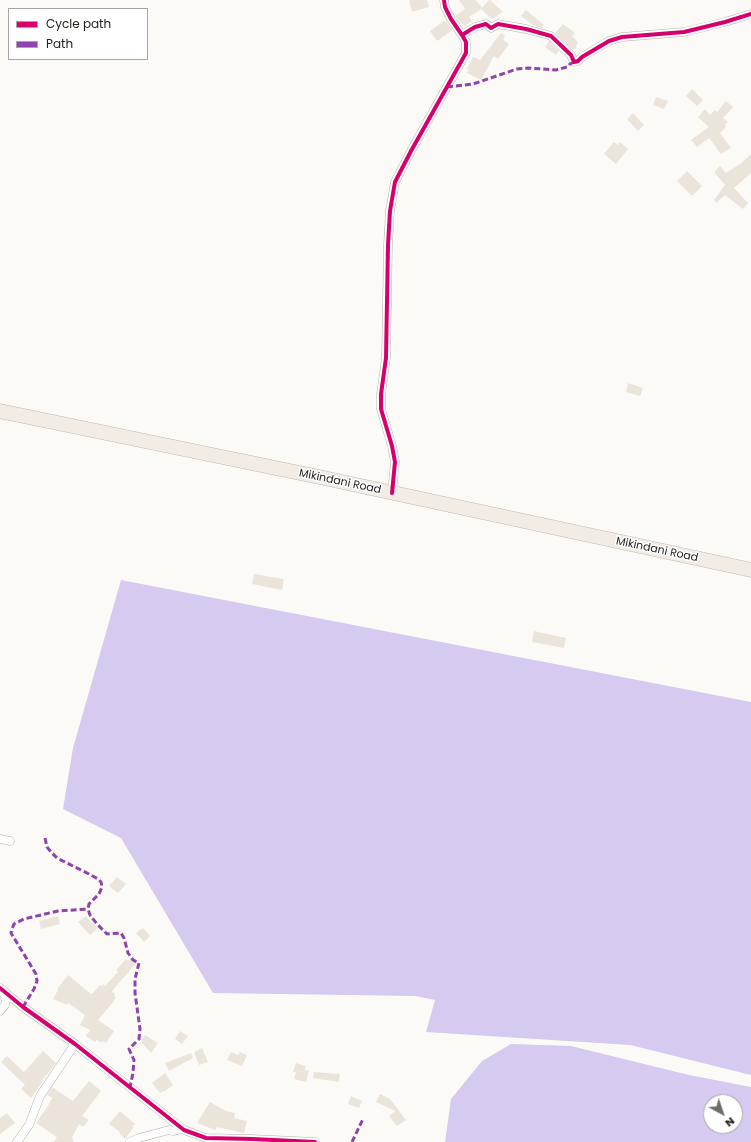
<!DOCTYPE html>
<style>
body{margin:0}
#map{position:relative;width:751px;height:1142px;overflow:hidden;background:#fcfaf7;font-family:Poppins,sans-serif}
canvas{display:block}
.legend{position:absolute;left:8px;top:8px;width:140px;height:52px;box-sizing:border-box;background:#fff;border:1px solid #a8a6a4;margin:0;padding:5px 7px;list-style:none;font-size:12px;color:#25201b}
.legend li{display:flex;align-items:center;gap:8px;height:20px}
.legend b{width:20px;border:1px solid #a8a6a4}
.north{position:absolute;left:703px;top:1094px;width:40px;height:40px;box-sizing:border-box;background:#fff;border:1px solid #a8a6a4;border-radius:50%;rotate:140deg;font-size:11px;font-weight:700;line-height:16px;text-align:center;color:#25201b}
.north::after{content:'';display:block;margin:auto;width:14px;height:18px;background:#706c68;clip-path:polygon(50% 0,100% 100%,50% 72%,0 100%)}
</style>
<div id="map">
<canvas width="751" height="1142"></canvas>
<ul class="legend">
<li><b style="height:5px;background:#d6006c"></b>Cycle path</li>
<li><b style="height:5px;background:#8e44ad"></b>Path</li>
</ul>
<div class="north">N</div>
</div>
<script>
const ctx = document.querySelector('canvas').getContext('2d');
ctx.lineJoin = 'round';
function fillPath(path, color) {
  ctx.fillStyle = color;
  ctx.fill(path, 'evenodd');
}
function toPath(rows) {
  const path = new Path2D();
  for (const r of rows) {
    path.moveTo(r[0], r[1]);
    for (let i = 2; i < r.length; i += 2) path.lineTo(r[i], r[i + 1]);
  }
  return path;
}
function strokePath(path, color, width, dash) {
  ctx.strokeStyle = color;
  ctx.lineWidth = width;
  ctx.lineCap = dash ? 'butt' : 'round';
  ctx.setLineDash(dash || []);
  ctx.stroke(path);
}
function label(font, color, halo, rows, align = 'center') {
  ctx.font = font + ' Poppins,sans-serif';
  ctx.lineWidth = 3;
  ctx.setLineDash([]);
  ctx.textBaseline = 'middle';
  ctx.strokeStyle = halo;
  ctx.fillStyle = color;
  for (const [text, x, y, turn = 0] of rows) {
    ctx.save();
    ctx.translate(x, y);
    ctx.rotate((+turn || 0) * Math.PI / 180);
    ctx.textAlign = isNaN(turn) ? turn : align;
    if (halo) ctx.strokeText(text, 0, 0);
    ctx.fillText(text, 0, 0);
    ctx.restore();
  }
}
fillPath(toPath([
 [121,580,751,702,751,1075,630,1045,426,1032,435,1000,415,996,213,993,121,838,63,809,73,748],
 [511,1044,571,1046,689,1075,751,1087,751,1142,445,1142,451,1099,482,1061],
 [711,1102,735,1102,735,1126,711,1126]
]), '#d6caf0');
fillPath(toPath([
 [410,0,427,0,429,7,412,12,409,1,410,1],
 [459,0,476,0,482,8,489,0,490,0,503,12,492,19,481,9,469,17,472,21,465,26,462,23,461,24,455,16,465,9],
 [526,10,544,25,542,28,533,25,521,16],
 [444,21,445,22,446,22,452,30,439,40,438,40,437,41,430,31],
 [563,24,575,33,572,36,578,42,576,46,577,47,573,50,555,33],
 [501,33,505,35,503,40,509,44,498,59,494,56,481,80,467,73,469,70,467,69,473,57,480,60],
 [549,41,559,51,556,55,545,47],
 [692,89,703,100,697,106,686,96],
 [656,97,668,101,664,109,653,105],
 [726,101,733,107,723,118,728,122,725,125,726,127,720,133,731,148,721,154,709,138,697,147,691,140,709,127,698,117,705,109,710,115,715,110,717,112],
 [633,113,644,125,638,131,627,119],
 [614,142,618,145,620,142,628,149,616,164,604,154],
 [751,154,751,173,734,188,748,203,743,209,725,195,716,203,714,200,725,185,714,172,720,166,726,173,740,164],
 [687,171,702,186,692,196,677,181],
 [628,383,643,388,640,396,626,392],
 [254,574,284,579,282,590,252,584],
 [534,631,566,638,564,648,532,642],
 [117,877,126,884,118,893,109,886],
 [58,916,60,924,41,929,39,921],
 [86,916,91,923,92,922,98,928,90,935,78,922],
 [143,928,150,936,144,942,136,933],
 [133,956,138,961,112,991,115,994,114,996,116,997,114,1000,114,1001,98,1020,114,1031,106,1043,102,1041,101,1043,97,1040,95,1042,86,1036,90,1030,80,1025,85,1015,68,1003,67,1005,53,999,58,990,57,989,68,975,91,994,92,994,100,985,102,986,103,984,105,986,118,972,116,970,126,959,128,961],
 [180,1031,188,1036,182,1044,175,1039],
 [145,1035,158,1043,151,1053,141,1042],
 [202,1048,208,1062,199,1065,194,1052],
 [43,1051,56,1063,50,1071,42,1080,43,1081,31,1098,21,1089,25,1085,1,1062,7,1056,24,1072],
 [231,1052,238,1055,240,1052,247,1055,242,1066,227,1060],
 [191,1053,193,1058,169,1071,165,1063],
 [296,1063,306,1066,305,1070,309,1071,306,1082,294,1079,296,1072,293,1072],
 [314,1072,340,1074,339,1082,313,1078],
 [165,1073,173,1085,163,1092,163,1091,160,1093,152,1083],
 [89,1081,101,1091,82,1116,89,1120,83,1127,79,1124,72,1137,74,1142,54,1142,57,1137,36,1123,48,1106,52,1098,47,1095,52,1087,73,1101],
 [380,1094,390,1099,406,1120,397,1126,389,1116,395,1111,376,1102],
 [351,1096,362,1101,359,1108,348,1104],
 [210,1102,226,1111,235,1113,234,1118,247,1121,244,1133,217,1127,215,1130,197,1123],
 [120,1111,135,1124,132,1126,134,1127,125,1139,119,1133,120,1132,109,1124],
 [7,1113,15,1123,0,1134,0,1118]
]), '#ebe4db');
const minor = toPath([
 [462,35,475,27,486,24,491,28,498,24,526,29,551,36,571,55,574,62,578,61,582,57,609,41,622,37,684,32,725,22,751,14],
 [392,493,395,462,392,446,381,409,381,394,386,358,388,245,390,211,395,182,411,151,466,53,466,42,462,35,451,19,445,7,444,0],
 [0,839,10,841],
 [0,988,23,1007,75,1044,184,1130,206,1138,252,1139,315,1142],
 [0,1011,5,1005,6,1001,3,990],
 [17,1142,29,1125,40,1096,75,1044],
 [130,1142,139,1138,169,1130,173,1131,182,1129]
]);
const trunk = toPath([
 [0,411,324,478,751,570]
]);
strokePath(minor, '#b3b0ad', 9);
strokePath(trunk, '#c3bab0', 15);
strokePath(minor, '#fffefe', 8);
strokePath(trunk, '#f2ece5', 14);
strokePath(toPath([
 [447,87,473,84,517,69,529,68,556,70,567,67,570,64,574,62],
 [45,838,47,847,51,852,57,858,89,874,98,879,101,882,102,887,99,894,89,904,88,909,90,915,97,924,107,934,121,933,124,938,128,953,133,960,139,963,135,979,135,993,140,1029,139,1039,129,1049,134,1060,133,1073,130,1087],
 [23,1007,34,989,37,981,36,974,11,933,12,929,14,924,24,919,58,911,88,909],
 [352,1142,363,1119]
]), '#8e44ad', 3, [6, 3]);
strokePath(toPath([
 [462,35,475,27,486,24,491,28,498,24,526,29,551,36,571,55,574,62,578,61,582,57,609,41,622,37,684,32,725,22,751,14],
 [392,493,395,462,392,446,381,409,381,394,386,358,388,245,390,211,395,182,411,151,466,53,466,42,462,35,451,19,445,7,444,0],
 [0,988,23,1007,75,1044,184,1130,206,1138,252,1139,315,1142]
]), '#d6006c', 4);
label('11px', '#25201b', '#fff', [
 ["Mikindani Road",340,482,12],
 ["Mikindani Road",657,550,12]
]);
</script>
